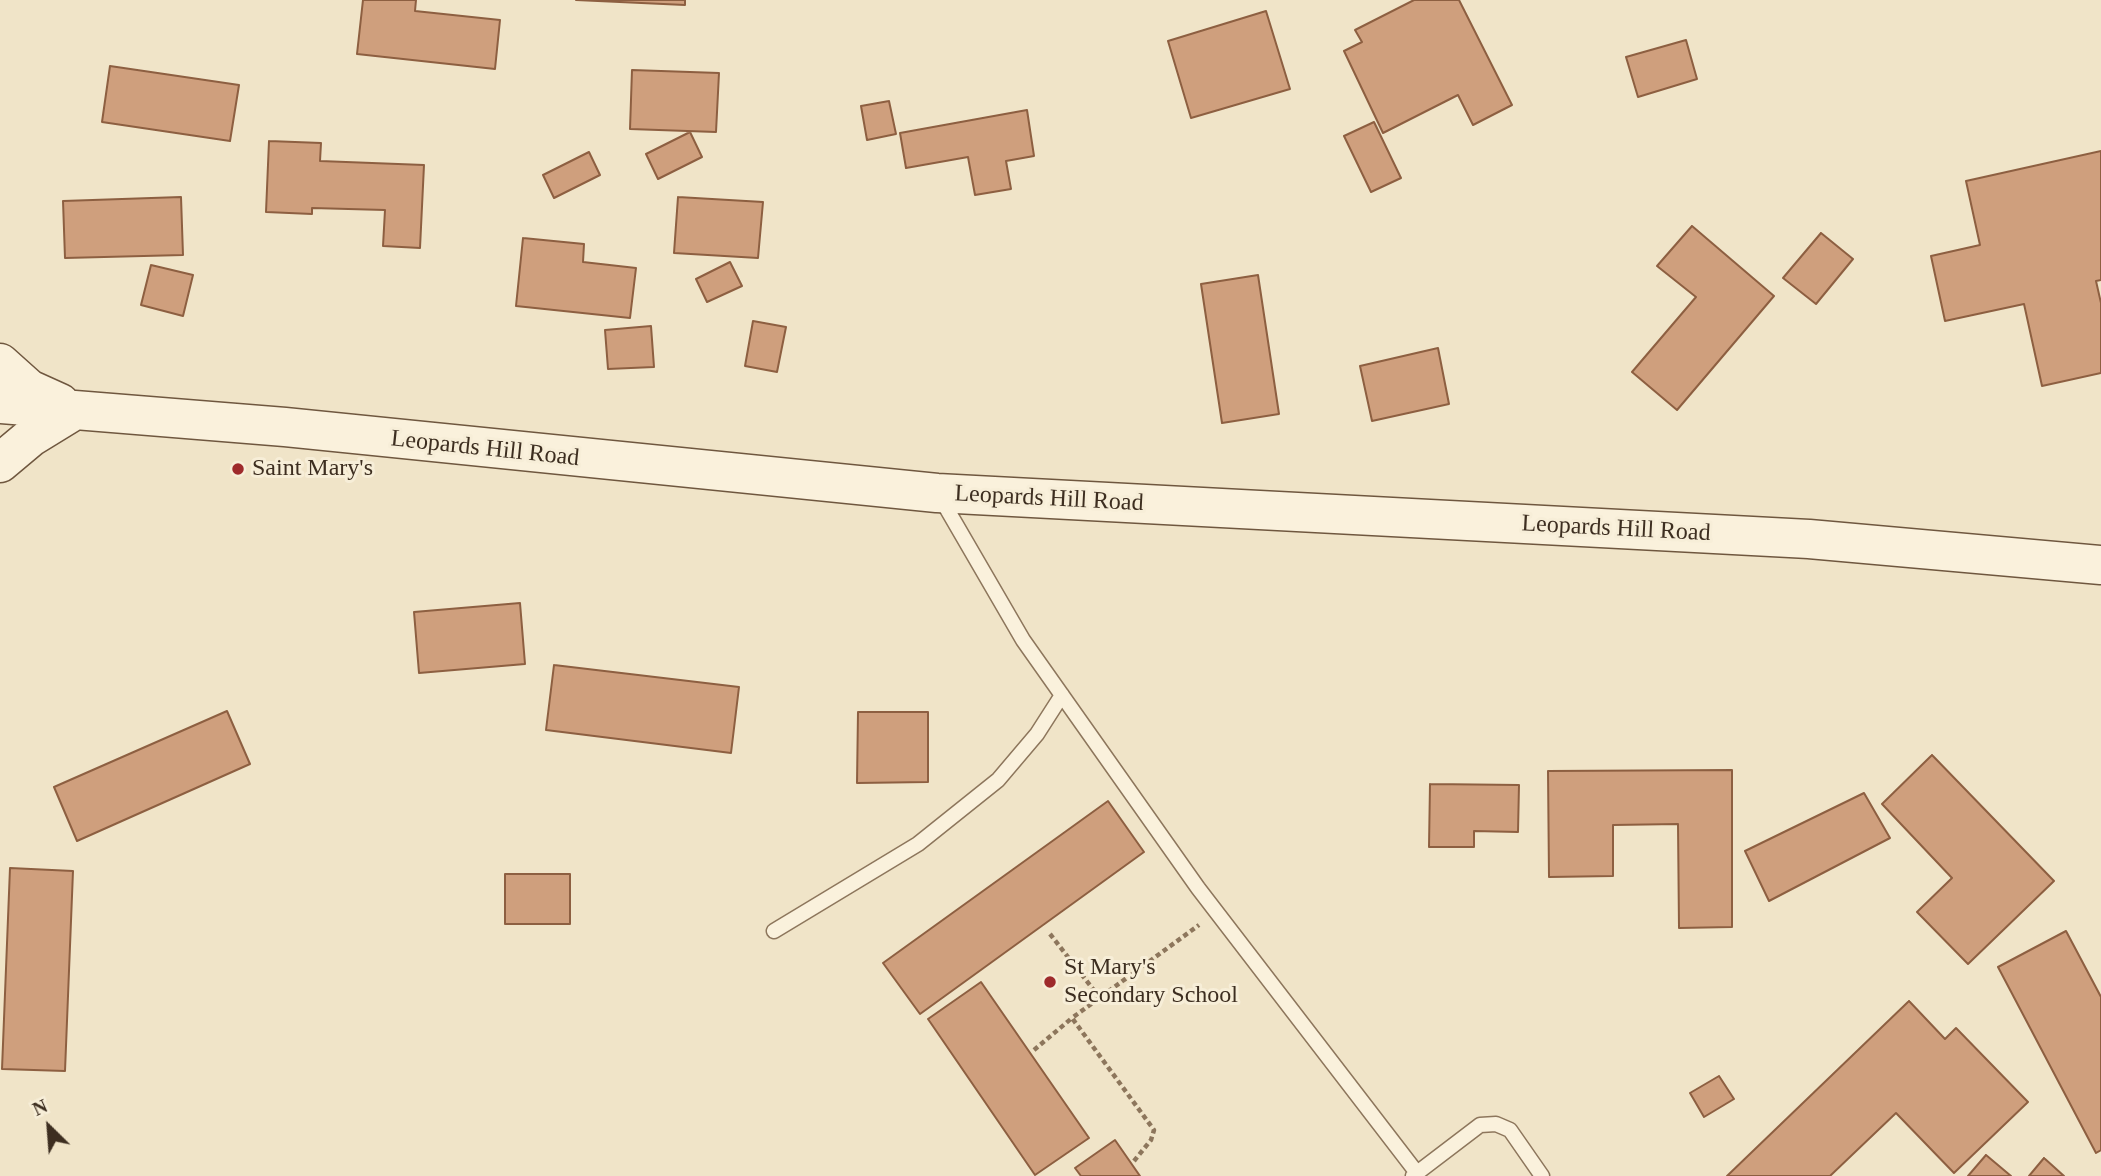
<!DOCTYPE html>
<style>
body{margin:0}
#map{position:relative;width:2101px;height:1176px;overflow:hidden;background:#f0e4c8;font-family:Georgia,serif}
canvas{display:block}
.north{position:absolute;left:14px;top:1092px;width:70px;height:70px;-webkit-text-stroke:5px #f7eed8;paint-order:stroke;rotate:335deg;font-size:19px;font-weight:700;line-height:28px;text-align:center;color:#3d2e20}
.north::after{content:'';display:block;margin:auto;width:24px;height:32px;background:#3d2e20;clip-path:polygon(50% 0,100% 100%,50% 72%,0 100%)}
</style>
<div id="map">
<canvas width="2101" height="1176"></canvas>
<div class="north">N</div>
</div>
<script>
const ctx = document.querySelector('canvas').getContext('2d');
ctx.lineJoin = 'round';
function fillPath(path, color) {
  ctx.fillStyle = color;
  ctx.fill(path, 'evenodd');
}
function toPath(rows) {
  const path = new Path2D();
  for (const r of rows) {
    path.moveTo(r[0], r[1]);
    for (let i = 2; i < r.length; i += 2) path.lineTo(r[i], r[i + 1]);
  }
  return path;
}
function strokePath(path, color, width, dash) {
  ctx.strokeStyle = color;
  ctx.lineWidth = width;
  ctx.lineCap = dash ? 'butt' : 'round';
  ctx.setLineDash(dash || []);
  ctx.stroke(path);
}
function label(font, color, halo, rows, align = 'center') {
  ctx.font = font + ' Georgia,serif';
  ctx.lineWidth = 6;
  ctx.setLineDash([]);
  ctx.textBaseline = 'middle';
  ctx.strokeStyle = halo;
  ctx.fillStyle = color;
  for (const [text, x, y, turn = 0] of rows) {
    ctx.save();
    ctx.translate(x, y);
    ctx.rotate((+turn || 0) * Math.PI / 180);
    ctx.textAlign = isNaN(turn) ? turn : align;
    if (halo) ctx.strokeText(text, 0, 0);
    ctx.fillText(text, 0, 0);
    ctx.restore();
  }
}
const building = toPath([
 [363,0,416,0,415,11,500,20,495,69,357,54,363,0],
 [576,0,685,0,685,5,576,0],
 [1414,0,1459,0,1512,105,1473,125,1458,95,1383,133,1344,51,1362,42,1355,30,1414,0],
 [1266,11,1290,89,1191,118,1168,41,1266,11],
 [1686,40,1697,79,1638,97,1626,57,1686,40],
 [110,66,239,85,230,141,102,122,110,66],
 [632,70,719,73,716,132,630,129,632,70],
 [889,101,896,134,867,140,861,106,889,101],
 [1027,110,1034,156,1006,161,1011,189,975,195,968,157,906,168,900,133,1027,110],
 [1374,122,1401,178,1371,192,1344,136,1374,122],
 [690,132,702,157,658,179,646,154,690,132],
 [269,141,321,143,320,161,424,165,420,248,383,246,385,210,312,208,312,214,266,212,269,141],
 [2101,151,2101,280,2096,281,2101,303,2101,373,2042,386,2024,304,1945,321,1931,256,1980,245,1966,181,2101,151],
 [589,152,600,175,554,198,543,175,589,152],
 [181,197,183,255,65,258,63,201,181,197],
 [678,197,763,202,758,258,674,253,678,197],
 [1692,226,1774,296,1677,410,1632,372,1696,297,1657,266,1692,226],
 [1821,233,1853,259,1816,304,1783,278,1821,233],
 [523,238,584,244,583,262,636,268,630,318,516,306,523,238],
 [730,262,742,286,707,302,696,279,730,262],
 [151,265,193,275,183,316,141,305,151,265],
 [1258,275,1279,414,1222,423,1201,284,1258,275],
 [753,321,786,327,777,372,745,366,753,321],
 [651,326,654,367,608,369,605,330,651,326],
 [1438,348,1449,404,1372,421,1360,366,1438,348],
 [520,603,525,664,419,673,414,612,520,603],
 [554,665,739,687,731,753,546,730,554,665],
 [227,711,250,764,77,841,54,787,227,711],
 [858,712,928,712,928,782,857,783,858,712],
 [1932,755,2054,881,1968,964,1917,912,1952,878,1882,804,1932,755],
 [1732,770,1732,927,1679,928,1678,824,1613,825,1613,876,1549,877,1548,771,1732,770],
 [1430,784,1519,785,1518,832,1474,831,1474,847,1429,847,1430,784],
 [1864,793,1890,838,1769,901,1745,851,1864,793],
 [1108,801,1144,852,920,1014,883,963,1108,801],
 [10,868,73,871,65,1071,2,1069,10,868],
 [505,874,570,874,570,924,505,924,505,874],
 [2066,931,2101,997,2101,1150,2096,1153,1998,967,2066,931],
 [981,982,1089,1138,1035,1175,928,1019,981,982],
 [1909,1001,1945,1039,1956,1028,2028,1102,1954,1173,1896,1113,1830,1176,1727,1176,1909,1001],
 [1719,1076,1734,1099,1704,1117,1690,1093,1719,1076],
 [1115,1140,1140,1176,1081,1176,1075,1168,1115,1140],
 [1986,1155,2011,1176,1968,1176,1986,1155],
 [2044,1158,2064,1176,2029,1176,2044,1158]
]);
fillPath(building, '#cf9f7d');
strokePath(building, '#8d5f41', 2);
const lane = toPath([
 [940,497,1023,640,1198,888,1417,1173],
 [774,931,918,844,998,780,1037,734,1062,695],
 [1413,1176,1480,1125,1496,1124,1510,1130,1542,1176]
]);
const secondary = toPath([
 [0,363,29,389,60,403],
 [0,404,285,427,937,493,1809,539,2101,565],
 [0,463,31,437,75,410]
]);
strokePath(lane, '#8d765c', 17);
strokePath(secondary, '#6f573f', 41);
strokePath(toPath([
 [1050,934,1100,998],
 [1034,1050,1072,1018],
 [1134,1161,1151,1140,1154,1130,1072,1018,1199,925]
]), '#8d765c', 4.5, [5, 3.5]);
strokePath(lane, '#faf1dc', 14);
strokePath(secondary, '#faf1dc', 38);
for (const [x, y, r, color] of [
 [238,469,7,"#9e2a2b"],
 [1050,982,7,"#9e2a2b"]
]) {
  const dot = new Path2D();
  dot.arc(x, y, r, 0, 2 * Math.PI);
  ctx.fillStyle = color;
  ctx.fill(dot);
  strokePath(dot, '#f7eed8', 2.5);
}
label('24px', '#3d2e20', '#f7eed8', [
 ["Leopards Hill Road",485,449,6],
 ["Leopards Hill Road",1049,499,3],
 ["Leopards Hill Road",1616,529,3]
]);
label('24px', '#3d2e20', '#f7eed8', [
 ["Saint Mary's",252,469],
 ["St Mary's",1064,968],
 ["Secondary School",1064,996]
], 'left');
</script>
